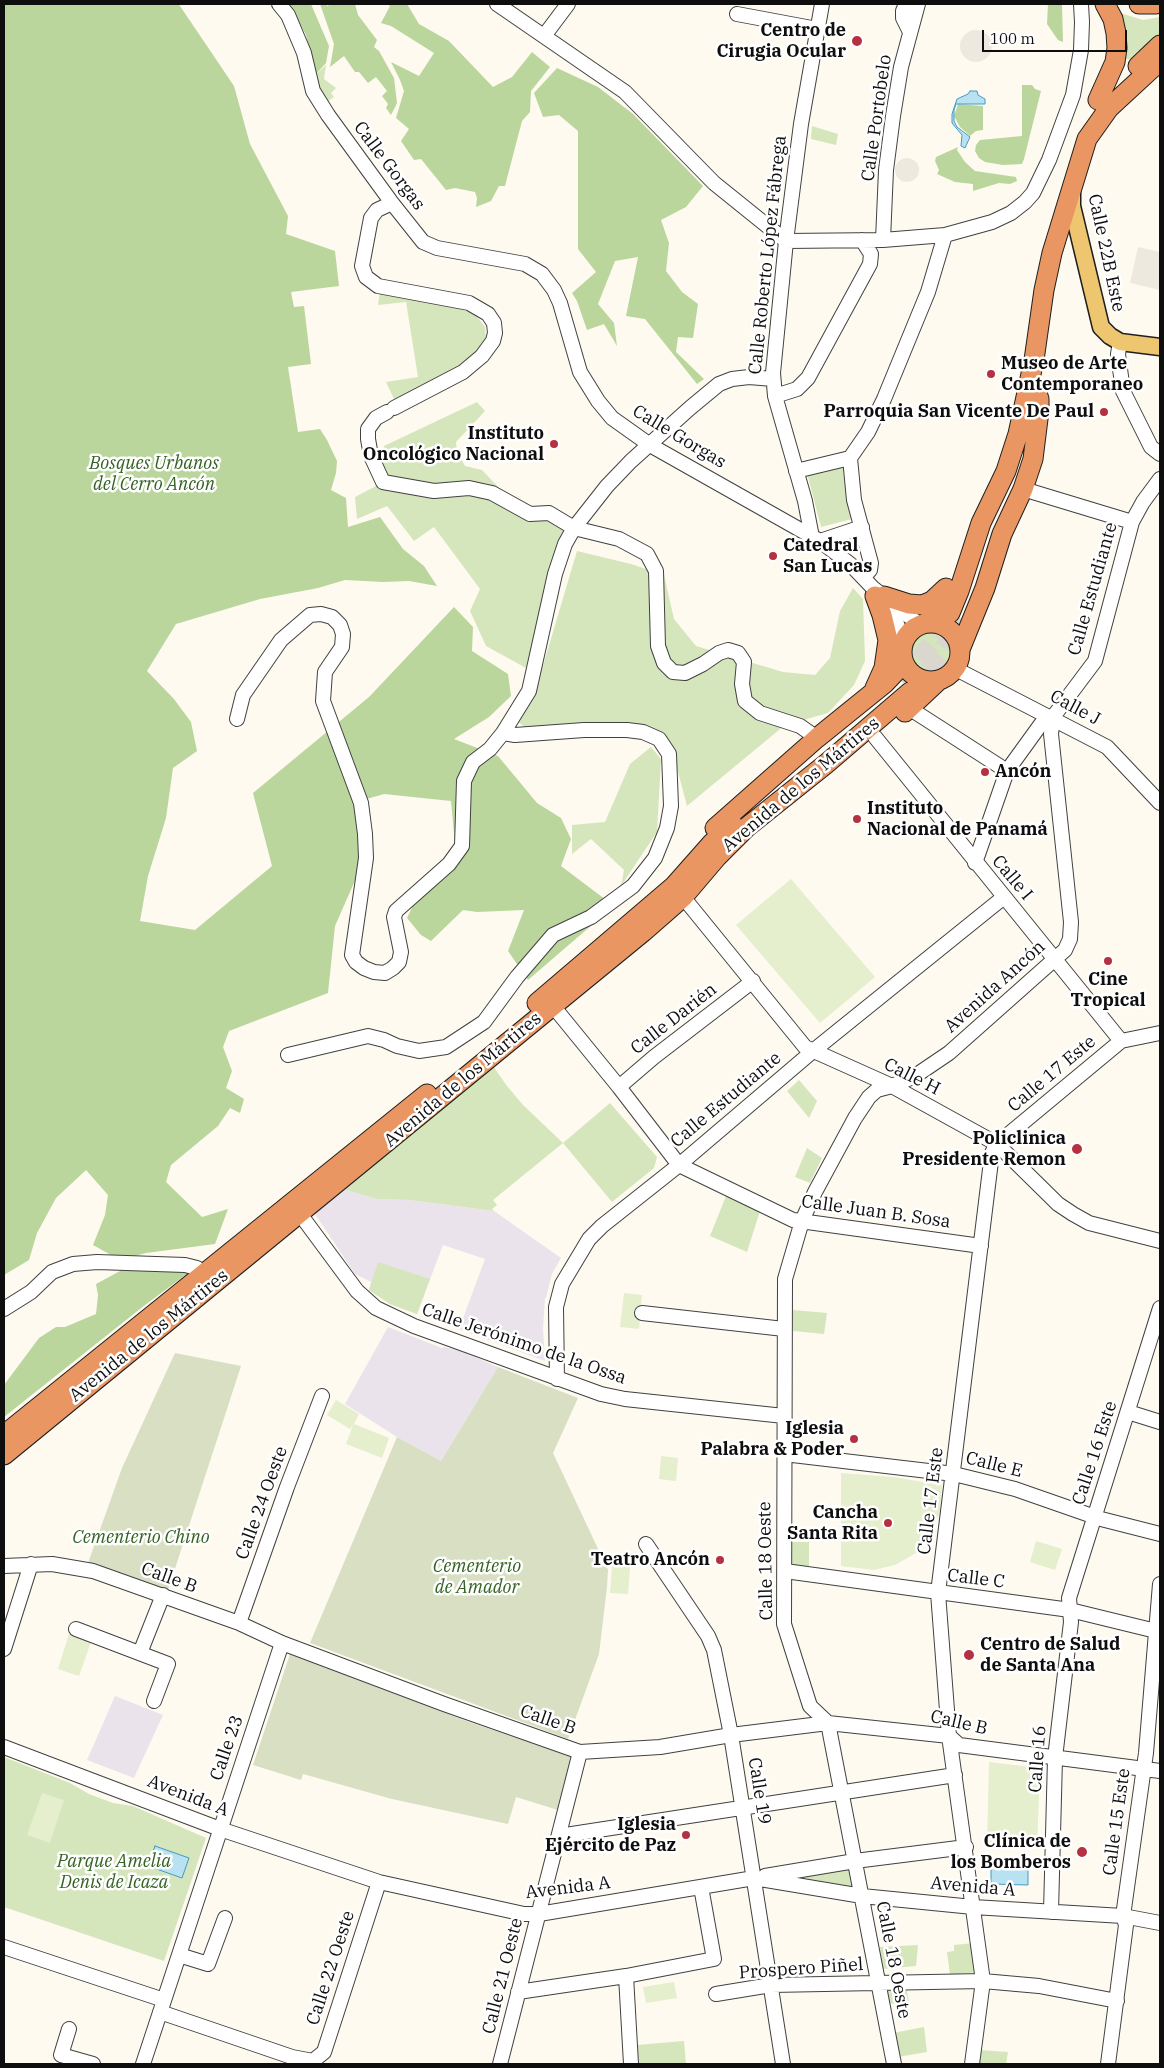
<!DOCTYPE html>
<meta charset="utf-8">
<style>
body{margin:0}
#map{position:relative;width:1164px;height:2068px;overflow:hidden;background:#fefaf0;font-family:"IBM Plex Serif",serif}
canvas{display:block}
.frame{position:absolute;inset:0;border:5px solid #0e0e0e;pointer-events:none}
.scale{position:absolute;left:982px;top:30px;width:145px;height:22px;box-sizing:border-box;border:2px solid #0e0e0e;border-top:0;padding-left:6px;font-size:15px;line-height:18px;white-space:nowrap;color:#0e0e0e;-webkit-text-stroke:4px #fff;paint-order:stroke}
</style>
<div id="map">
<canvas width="1164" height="2068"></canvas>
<div class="frame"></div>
<div class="scale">100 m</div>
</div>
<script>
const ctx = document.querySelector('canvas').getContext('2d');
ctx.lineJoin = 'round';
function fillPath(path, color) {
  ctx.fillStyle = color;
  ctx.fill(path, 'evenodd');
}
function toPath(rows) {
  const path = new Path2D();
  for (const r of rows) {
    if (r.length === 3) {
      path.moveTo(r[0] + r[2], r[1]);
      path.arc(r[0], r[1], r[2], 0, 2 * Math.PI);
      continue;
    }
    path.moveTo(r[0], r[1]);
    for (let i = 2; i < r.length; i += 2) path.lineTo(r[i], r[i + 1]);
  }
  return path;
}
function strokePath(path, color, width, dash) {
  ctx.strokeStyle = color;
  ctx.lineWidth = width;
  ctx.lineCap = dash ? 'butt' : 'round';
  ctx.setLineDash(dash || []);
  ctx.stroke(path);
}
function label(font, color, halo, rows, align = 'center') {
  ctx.font = font + ' "IBM Plex Serif",serif';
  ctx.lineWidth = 5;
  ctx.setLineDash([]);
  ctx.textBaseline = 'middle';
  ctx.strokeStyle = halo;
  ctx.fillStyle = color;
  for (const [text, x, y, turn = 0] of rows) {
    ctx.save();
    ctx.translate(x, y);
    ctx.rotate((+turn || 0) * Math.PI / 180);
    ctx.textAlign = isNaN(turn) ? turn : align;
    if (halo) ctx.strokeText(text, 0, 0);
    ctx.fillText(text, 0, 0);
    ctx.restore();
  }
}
fillPath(toPath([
 [343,1189,376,1199,409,1200,494,1211,561,1258,552,1274,546,1298,545,1298,543,1329,545,1361,459,1329,485,1259,443,1245,417,1314,390,1304,369,1290,371,1282,355,1274,315,1214,315,1212],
 [388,1327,442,1348,444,1347,459,1350,498,1367,441,1461,397,1437,345,1404],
 [115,1696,163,1715,134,1778,87,1760]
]), '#eae3ec');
fillPath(toPath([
 [1117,12,1143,20,1160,17,1160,36,1132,60,1122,58],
 [326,65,324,79,336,88,331,93,334,97,327,102,322,96,315,75],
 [812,126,838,134,836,145,811,139],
 [380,290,443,303,475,314,485,327,486,340,481,350,444,380,394,399,386,382,418,377,406,302,378,305],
 [477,402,485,411,456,442,457,452,465,466,482,470,523,513,553,517,566,528,526,668,486,646,470,611,480,589,434,527,414,541,387,506,357,519,355,497,376,486,384,446],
 [844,461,852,519,821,527,807,473],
 [577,551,631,564,664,575,674,619,696,646,783,672,815,675,830,658,840,611,853,588,863,599,865,661,854,685,828,713,785,725,687,806,672,749,654,729,628,725,529,730,518,722,542,669],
 [932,652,22],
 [651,747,661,759,657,832,621,886,624,870,591,839,572,854,572,825,605,822,630,764],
 [493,1066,507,1086,523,1105,563,1143,610,1103,657,1157,654,1168,612,1202,563,1143,493,1200,497,1205,492,1209,494,1211,409,1200,376,1199,343,1189],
 [799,1080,817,1101,809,1118,787,1091],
 [807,1148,822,1158,810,1183,795,1177],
 [726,1196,760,1211,747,1252,710,1236],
 [378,1262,430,1279,417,1314,390,1304,369,1290],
 [793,1310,827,1313,824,1334,793,1331],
 [789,1542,809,1542,809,1567,794,1567,789,1562],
 [4,1757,70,1783,89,1794,113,1803,133,1806,206,1838,164,1961,4,1907],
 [849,1864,855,1887,803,1880,802,1873],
 [974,1943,978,1972,950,1975,947,1952,954,1951,954,1945],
 [918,1945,916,1966,882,1969,880,1947],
 [884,1987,906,1987,909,2002,887,2004],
 [924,2027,927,2052,898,2057,893,2033],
 [684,2041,686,2064,639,2064,637,2045],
 [979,2050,1008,2052,1006,2064,977,2064]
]), '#d5e6bc');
fillPath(toPath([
 [4,4,178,4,180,6,234,86,250,144,288,216,286,234,335,251,339,286,291,292,294,307,304,306,311,364,288,367,298,432,320,429,327,440,337,461,336,473,331,490,346,498,348,527,380,517,403,549,424,566,437,586,409,581,383,582,345,580,318,588,260,599,176,624,147,671,174,699,191,722,197,751,173,768,166,818,148,876,140,921,195,930,272,866,253,793,369,697,454,607,473,627,472,651,508,674,511,696,489,717,454,739,498,756,537,803,561,818,571,839,561,866,614,906,528,980,508,951,524,910,477,912,463,910,431,941,421,935,407,918,422,887,456,855,451,801,384,794,356,802,364,860,335,926,328,993,229,1031,223,1047,232,1071,226,1088,244,1099,240,1113,230,1108,218,1126,171,1165,166,1182,202,1217,228,1209,215,1244,146,1253,120,1260,93,1245,105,1215,108,1195,86,1170,56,1198,37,1233,29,1260,4,1275],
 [289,4,311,4,329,46,326,63,315,75,306,35],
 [320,4,326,4,327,6,332,4,355,4,358,15,377,40,374,47,379,51,394,78,397,103,391,115,386,108,388,104,382,96,387,91,376,77,368,83,359,72,355,72,344,56,330,67,334,44],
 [388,4,407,4,419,24,449,41,493,87,512,77,532,52,550,67,531,91,530,112,522,121,505,186,499,186,491,201,476,207,477,198,475,192,455,188,446,190,421,159,414,160,401,141,409,129,396,118,404,91,400,80,391,62,419,76,434,53,391,26,381,23,390,6],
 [1048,4,1062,4,1063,42,1058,40,1047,24],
 [557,68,598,87,633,114,703,186,686,207,661,220,669,243,666,271,682,292,698,304,693,338,678,337,676,352,704,379,697,384,645,319,626,316,638,257,615,261,598,304,614,323,617,346,604,324,587,330,577,301,572,293,596,272,578,249,578,131,559,115,543,117,534,93],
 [1022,85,1032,85,1035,89,1041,91,1024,159,1022,164,1003,165,985,162,979,158,975,151,976,145,980,140,1022,136],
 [958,104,983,106,983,130,976,131,970,136,960,127,954,116],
 [958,147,957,150,965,162,975,171,1016,177,1017,181,1010,184,999,183,973,191,973,184,955,182,937,174,939,170,935,161,936,157],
 [199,1265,145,1305,4,1417,4,1385,39,1338,56,1327,65,1327,96,1314,98,1295,96,1284,122,1270]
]), '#bad69c');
fillPath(toPath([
 [175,1353,241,1366,168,1590,88,1563,122,1468],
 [498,1367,578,1398,553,1453,608,1570,607,1587,599,1654,568,1739,310,1643,397,1437,441,1461],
 [290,1654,469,1722,572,1757,558,1810,516,1797,508,1824,392,1799,303,1774,301,1780,253,1765]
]), '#d8dfc2');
fillPath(toPath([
 [791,879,875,977,820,1023,736,925],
 [624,1293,642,1295,639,1329,620,1327],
 [336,1400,359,1414,354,1424,389,1438,382,1458,346,1444,353,1425,350,1429,327,1415],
 [661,1456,678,1458,676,1481,659,1479],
 [841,1473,893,1477,942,1485,940,1512,930,1535,916,1553,895,1565,874,1570,841,1566],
 [1036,1541,1062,1549,1055,1570,1030,1562],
 [613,1554,631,1556,628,1594,610,1593],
 [69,1634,91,1642,79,1676,58,1669],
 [989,1762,1040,1768,1037,1848,987,1845],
 [42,1793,64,1800,50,1843,27,1835],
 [674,1982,677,1998,646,2003,643,1987]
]), '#e5eecd');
fillPath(toPath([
 [976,46,16],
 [907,170,12],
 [1138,247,1160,252,1160,290,1130,283]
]), '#eee9df');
const water = toPath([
 [970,91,977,91,978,95,985,99,985,104,956,104,954,110,954,121,957,127,970,137,965,148,961,146,962,135,952,123,952,114,957,99,968,94,970,91],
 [155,1846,189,1858,182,1878,148,1866,155,1846],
 [991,1862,1028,1864,1028,1885,991,1884,991,1862]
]);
fillPath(water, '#b8e1f2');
strokePath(water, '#459ac4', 1);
strokePath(toPath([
 [902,682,938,635,947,618],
 [910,692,941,654,960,618]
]), '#dad7ce', 19, [19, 9]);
const minor = toPath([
 [279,4,288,15,304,53,313,91,328,115,392,203,423,242,437,248,525,264,542,274,554,290,560,303,580,372,598,401,612,418,650,445,820,541,850,564,873,588,920,625],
 [497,4,625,92,714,183,786,241,883,240,945,235,992,222,1011,213,1025,202,1033,193,1049,160,1073,95,1081,50,1082,22,1081,4],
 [906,4,903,11,903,18,910,32],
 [737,14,817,29],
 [544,36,568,4],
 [392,203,377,210,371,218,362,266,366,277,378,286,469,303,488,314,494,323,495,333,493,341,482,356,463,372,394,408],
 [883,240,886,170,893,116,901,67,918,4],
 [1120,342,1118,354,1123,391,1151,447,1160,454],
 [775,396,797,389,808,378,870,264,871,254,862,240],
 [387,412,376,418,368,429,368,439,371,456,383,482,434,491,469,488,492,493,530,514,549,513,574,528,619,539,647,554,656,571,658,646,664,663,673,672,685,673,703,664,719,653,728,650,738,653,744,662,742,684,745,701,760,713,800,726,817,738],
 [850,458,854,500,871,563,870,570,864,577],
 [796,471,850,458,868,432,884,399,928,292,945,235],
 [1023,489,1132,522],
 [812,537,805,501,775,396,773,373,786,241,801,124,822,4],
 [820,541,862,527],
 [882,603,894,617,904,640],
 [956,669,1107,747,1160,803],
 [909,708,1007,771],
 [237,719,243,695,281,640,310,615,321,614,332,617,340,625,343,634,342,647,325,672,323,701,361,803,365,834,366,858,352,955,356,962,364,968,374,972,385,973,393,968,399,962,401,952,394,917,396,911,449,864,462,846,464,781,473,762,490,749,503,733,529,691,555,574,565,544,574,528,607,486,631,461,690,408,719,384,732,379,749,377,773,379],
 [875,737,1121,1041],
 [975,863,1007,771,1041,724,1053,717,1095,661,1132,522,1143,502,1160,479],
 [683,897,805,1047,892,1086,997,1144,1058,1204,1073,1214,1089,1223,1160,1241],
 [553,1006,619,1087,679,1165,793,1220,981,1246],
 [288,1055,368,1036,384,1040,397,1046,419,1051,446,1047,484,1022,517,977,553,935,591,917,633,886,655,858,667,828,671,806,669,754,659,739,643,732,627,730,584,730,515,735,503,733],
 [619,1087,654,1057,753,981],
 [300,1214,357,1291,376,1308,414,1326,601,1394,625,1399,784,1416],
 [4,1309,31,1292,52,1272,73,1264,97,1262,185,1265,197,1268,202,1274],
 [642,1313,784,1329],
 [557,1379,556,1307,562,1284,589,1239,602,1226,679,1165,813,1051,1004,897],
 [1128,1412,1160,1422],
 [784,1454,954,1474,1015,1489,1101,1519,1160,1534],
 [646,1544,708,1636,714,1650,731,1735,783,2064],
 [4,1566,52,1564,93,1571,239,1623,282,1643,444,1704,580,1752,660,1747,731,1735,828,1723,949,1736,959,1745,1160,1771],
 [785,1571,1070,1610,1160,1632],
 [239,1623,287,1487,322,1396],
 [76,1629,168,1664,154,1701],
 [4,1649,31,1564],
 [140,1653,163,1595],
 [4,1747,220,1829,379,1882,524,1914,539,1914,754,1878,862,1896,973,1907,1123,1916,1160,1923],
 [559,1836,955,1775],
 [765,1876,855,1861,966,1847],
 [1051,1912,1055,1758,1071,1622,1069,1598,1160,1308],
 [4,1947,164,2000],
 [179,1955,208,1964,225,1918],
 [626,1976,631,2064],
 [518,1992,626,1976,714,1959,701,1887],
 [716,1994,771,1985,983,1981,1039,1986,1117,2001],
 [160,2012,292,2057,313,2061,324,2052,379,1882],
 [69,2029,61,2055,93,2064],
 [143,2064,282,1643],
 [500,2064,580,1752],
 [894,2064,828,1723,810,1706,784,1624,785,1279,802,1221,815,1192,855,1118,869,1097,877,1090,892,1086,915,1076,949,1053,1065,950,1070,939,1071,922,1051,734,1053,717],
 [972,2064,983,1981,949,1736,938,1593,992,1153,997,1144,1121,1041,1160,1033],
 [1108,2064,1126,1925,1123,1916,1146,1753,1160,1584]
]);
const major = toPath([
 [1072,193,1072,206,1101,327,1110,336,1120,342,1160,347]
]);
const highway = toPath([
 [1139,4,1156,4],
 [1138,66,1160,45],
 [1098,100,1115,62,1117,48,1116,33,1113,19,1105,4],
 [884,596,909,604,922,605,932,601,946,588],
 [950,613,959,591,981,523,1006,471,1018,434,1034,360,1044,290,1052,253,1087,139,1109,108,1160,61],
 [931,652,29],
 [930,623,947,591],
 [961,647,985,588,1002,534,1023,489,1033,459,1039,411,1039,399,1035,387],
 [875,688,884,668,888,640,882,615,875,596],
 [905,712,938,681],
 [715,828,817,738,885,683,904,663],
 [537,1003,674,886,712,843,733,825],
 [4,1435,427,1094],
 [4,1455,643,932,683,897,717,857,747,827,826,764,910,692]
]);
strokePath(minor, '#414141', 16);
strokePath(major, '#1f1f1f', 19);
strokePath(highway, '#1f1f1f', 21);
strokePath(minor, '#fff', 14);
strokePath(major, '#efc670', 16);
strokePath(highway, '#ea9662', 19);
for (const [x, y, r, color] of [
 [857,41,6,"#b53040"],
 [991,374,5,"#b53040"],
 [1104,412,5,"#b53040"],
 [554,444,5,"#b53040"],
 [773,556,5,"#b53040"],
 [985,772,5,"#b53040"],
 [857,819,5,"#b53040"],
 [1108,961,5,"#b53040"],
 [1077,1149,6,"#b53040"],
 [854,1439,5,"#b53040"],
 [888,1523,5,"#b53040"],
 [720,1560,5,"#b53040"],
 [969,1655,6,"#b53040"],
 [686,1835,5,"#b53040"],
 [1082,1852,6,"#b53040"]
]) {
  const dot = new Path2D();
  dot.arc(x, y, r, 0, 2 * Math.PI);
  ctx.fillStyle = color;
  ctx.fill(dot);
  strokePath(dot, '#fff', 2);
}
label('bold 18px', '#0e0e0e', '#fff', [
 ["Centro de",846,31],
 ["Cirugia Ocular",846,52],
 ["Museo de Arte",1001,364,"left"],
 ["Contemporaneo",1001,385,"left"],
 ["Parroquia San Vicente De Paul",1094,412],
 ["Instituto",544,434],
 ["Oncológico Nacional",544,455],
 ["Catedral",783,546,"left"],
 ["San Lucas",783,567,"left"],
 ["Ancón",995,772,"left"],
 ["Instituto",867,809,"left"],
 ["Nacional de Panamá",867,830,"left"],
 ["Cine",1108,980,"center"],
 ["Tropical",1108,1001,"center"],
 ["Policlinica",1066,1139],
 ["Presidente Remon",1066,1160],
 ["Iglesia",844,1429],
 ["Palabra & Poder",844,1450],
 ["Cancha",878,1513],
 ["Santa Rita",878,1534],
 ["Teatro Ancón",710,1560],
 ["Centro de Salud",980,1645,"left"],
 ["de Santa Ana",980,1666,"left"],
 ["Iglesia",676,1825],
 ["Ejército de Paz",676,1846],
 ["Clínica de",1071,1842],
 ["los Bomberos",1071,1863]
], 'right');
label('18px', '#0e0e0e', '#fff', [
 ["Calle Portobelo",877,118,-82],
 ["Calle Gorgas",389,166,53],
 ["Calle 22B Este",1106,253,78],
 ["Calle Roberto López Fábrega",768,255,-84],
 ["Calle Gorgas",679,437,31],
 ["Calle Estudiante",1093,589,-74],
 ["Calle J",1075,708,28],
 ["Avenida de los Mártires",801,785,-40],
 ["Calle I",1012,878,50],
 ["Avenida Ancón",995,987,-42],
 ["Calle Darién",674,1019,-38],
 ["Calle 17 Este",1052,1074,-40],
 ["Calle H",912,1077,27],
 ["Avenida de los Mártires",463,1080,-40],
 ["Calle Estudiante",726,1100,-40],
 ["Calle Juan B. Sosa",876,1212,8],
 ["Avenida de los Mártires",149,1336,-39],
 ["Calle Jerónimo de la Ossa",524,1344,19],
 ["Calle 16 Este",1095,1453,-72],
 ["Calle E",994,1465,14],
 ["Calle 17 Este",931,1501,-83],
 ["Calle 24 Oeste",262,1503,-70],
 ["Calle 18 Oeste",766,1561,-91],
 ["Calle B",169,1578,20],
 ["Calle C",976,1579,7],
 ["Calle B",548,1720,19],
 ["Calle B",959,1723,13],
 ["Calle 23",227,1748,-71],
 ["Calle 16",1038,1759,-86],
 ["Calle 19",759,1791,81],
 ["Avenida A",188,1796,21],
 ["Calle 15 Este",1117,1822,-82],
 ["Avenida A",973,1887,5],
 ["Avenida A",568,1888,-7],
 ["Calle 18 Oeste",893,1960,79],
 ["Calle 22 Oeste",331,1968,-72],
 ["Prospero Piñel",801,1969,-4],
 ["Calle 21 Oeste",503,1976,-76]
]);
label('italic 18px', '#346223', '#fff', [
 ["Bosques Urbanos",154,464],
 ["del Cerro Ancón",154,485],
 ["Cementerio Chino",141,1538],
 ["Cementerio",477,1567],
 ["de Amador",477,1588],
 ["Parque Amelia",114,1862],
 ["Denis de Icaza",114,1883]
]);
</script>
